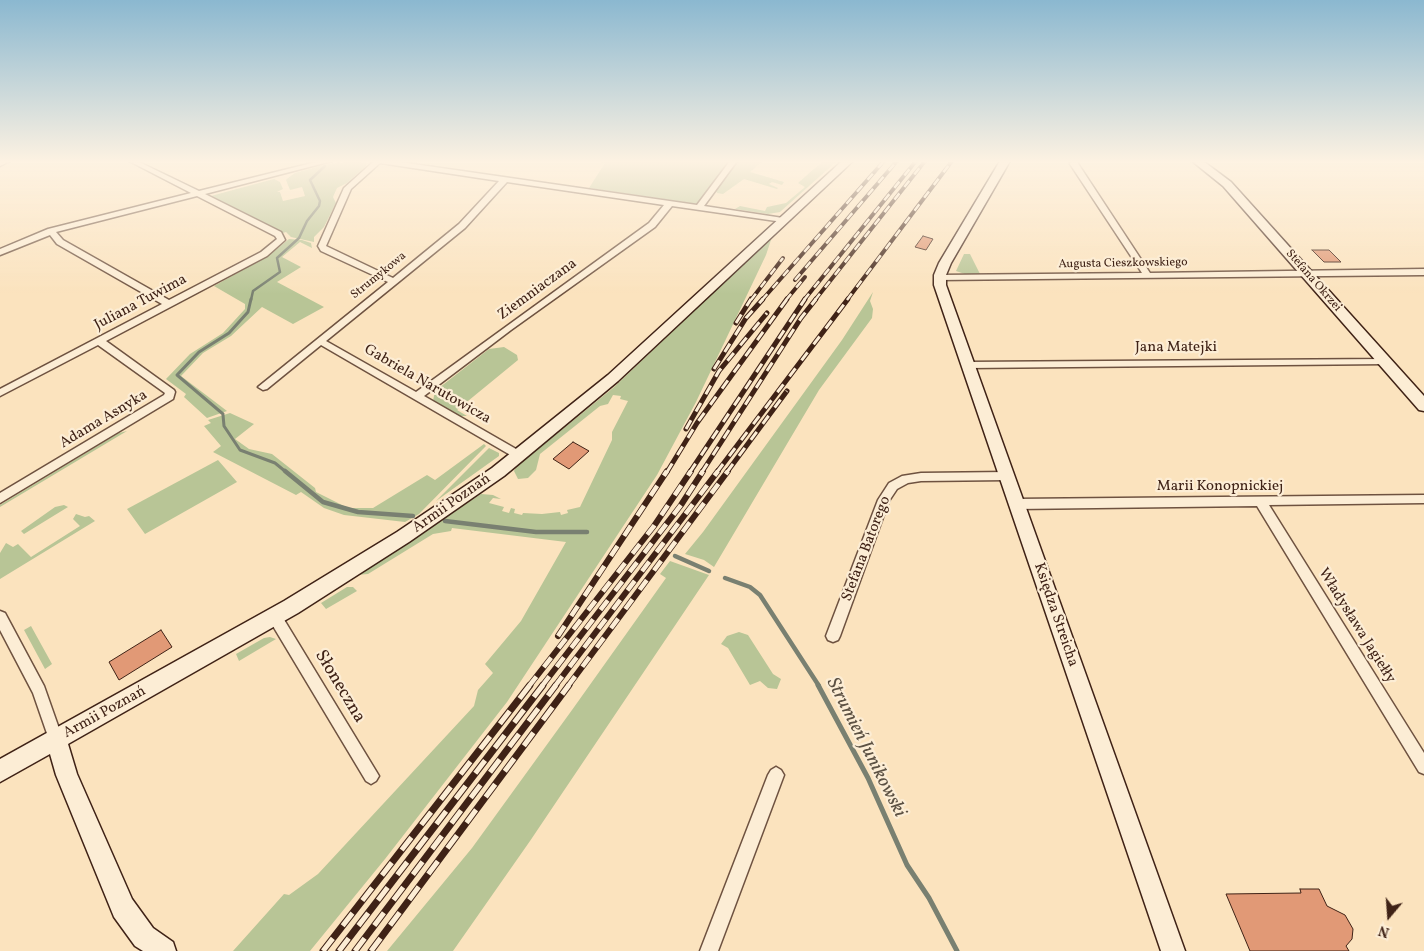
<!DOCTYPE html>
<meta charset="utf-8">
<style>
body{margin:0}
#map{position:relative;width:1424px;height:951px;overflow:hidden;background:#fbe3be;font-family:Vollkorn,serif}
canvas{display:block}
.north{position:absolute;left:1364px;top:891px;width:50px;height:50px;-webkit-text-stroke:4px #fcedd5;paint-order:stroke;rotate:198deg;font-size:14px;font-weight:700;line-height:20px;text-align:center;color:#3f2216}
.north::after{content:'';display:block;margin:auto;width:18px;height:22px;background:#3f2216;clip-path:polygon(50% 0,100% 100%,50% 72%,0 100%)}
</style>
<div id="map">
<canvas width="1424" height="951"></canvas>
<div class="north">N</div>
</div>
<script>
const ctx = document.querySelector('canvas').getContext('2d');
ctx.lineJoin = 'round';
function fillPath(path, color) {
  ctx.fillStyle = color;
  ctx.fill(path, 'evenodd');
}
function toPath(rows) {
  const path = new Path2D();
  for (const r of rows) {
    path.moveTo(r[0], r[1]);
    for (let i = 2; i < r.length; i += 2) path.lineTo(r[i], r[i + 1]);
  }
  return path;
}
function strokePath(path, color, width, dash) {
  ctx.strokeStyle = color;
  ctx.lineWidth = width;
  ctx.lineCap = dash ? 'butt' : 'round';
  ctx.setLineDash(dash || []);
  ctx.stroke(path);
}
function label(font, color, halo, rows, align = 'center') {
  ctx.font = font + ' Vollkorn,serif';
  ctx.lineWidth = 4.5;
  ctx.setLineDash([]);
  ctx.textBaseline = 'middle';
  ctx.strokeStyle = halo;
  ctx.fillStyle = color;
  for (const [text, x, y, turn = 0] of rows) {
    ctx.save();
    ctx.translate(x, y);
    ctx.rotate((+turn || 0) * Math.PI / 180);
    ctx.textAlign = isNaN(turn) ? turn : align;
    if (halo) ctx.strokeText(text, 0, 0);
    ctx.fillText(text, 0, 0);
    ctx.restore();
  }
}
fillPath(toPath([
 [355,161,366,163,366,166,347,183,337,188,333,197,336,203,324,227,314,237,314,242,291,237,286,232,283,233,207,197,274,179,280,182,283,189,277,192,280,192,283,201,305,196,302,187,290,190,286,180,288,178,295,173,327,164],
 [598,161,729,161,698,204,589,188,605,163],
 [739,161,763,161,750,172,784,182,782,185,772,182,769,184,778,188,777,189,744,179,723,194,717,193,715,189],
 [823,161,837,161,780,212,768,214,735,209,740,206,765,211,767,207,786,203,805,187,798,183],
 [772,237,766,255,696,402,657,475,507,702,385,859,310,951,233,951,284,894,289,895,318,874,474,706,478,690,493,673,485,664,521,621,566,542,452,528,451,531,433,534,368,574,357,575,481,494,493,495,501,499,493,498,489,503,504,507,502,511,509,513,511,508,515,509,514,513,522,515,523,513,542,514,560,512,561,515,568,513,567,510,580,507,612,440,612,432,628,401,620,399,621,396,613,395,608,404,600,406,540,454,536,470,528,478,518,479,514,471,516,467,613,388],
 [289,239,302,240,311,243,312,248,300,242,282,257,301,267,277,282,324,307,293,324,262,307,231,336,203,353,181,376,227,411,207,418,184,397,186,394,166,379,190,354,223,333,245,309,245,304,214,286,268,256],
 [964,254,970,254,980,274,965,274,956,271],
 [873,292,870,301,873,309,872,318,819,390,714,567,704,560,685,554,703,532,842,340],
 [504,347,517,355,518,360,457,410,467,416,459,416,433,401,435,391,489,349],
 [230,413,254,424,235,439,249,449,272,454,315,488,316,492,348,508,373,508,427,475,435,480,484,444,486,446,419,514,405,522,344,515,324,508,301,492,296,495,213,452,221,446,204,426,211,423,208,420],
 [127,431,0,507,0,505,119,433],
 [489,448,499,453,499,456,436,501],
 [218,460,237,482,145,534,127,509],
 [64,505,68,507,24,534,21,531,55,507],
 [76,514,85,517,89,516,95,521,0,579,0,553,6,543,13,547,18,544,31,557,80,526,73,519],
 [670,561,709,575,530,841,453,951,387,951,472,848,572,710,666,578,660,574],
 [347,587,353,587,357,591,326,609,321,603],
 [31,626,52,664,45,669,24,630],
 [739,632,748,635,773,674,781,679,777,689,768,688,760,681,750,685,728,648,721,644,727,636],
 [270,637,276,639,239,661,236,654,264,638]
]), '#b8c596');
strokePath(toPath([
 [251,300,253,291,280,272,277,258,299,238,307,221,319,206,320,201,310,180,325,166]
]), '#798071', 2.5);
strokePath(toPath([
 [223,414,177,375,199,352,229,333,248,312,251,299],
 [223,415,224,426,240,450,275,463,286,472]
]), '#798071', 3);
strokePath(toPath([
 [285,471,323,502,358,512,413,516],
 [445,521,536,532,587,532],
 [675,556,709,571],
 [725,578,750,587,760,595,819,686]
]), '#798071', 4.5);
strokePath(toPath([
 [818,685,868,778,907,865,929,898,957,951]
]), '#798071', 5);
const building = toPath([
 [923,236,933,239,926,250,915,247,923,236],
 [1312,250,1329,250,1341,262,1324,262,1312,250],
 [573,442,589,451,569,469,553,459,573,442],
 [161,630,172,647,119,680,109,662,161,630],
 [1300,889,1319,889,1327,906,1345,915,1353,929,1352,939,1346,946,1349,951,1250,951,1226,894,1301,893,1300,889]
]);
fillPath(building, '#e19976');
strokePath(building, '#3f2216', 1);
const street = toPath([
 [0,161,10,161,0,166,0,161],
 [129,161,137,161,199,191,320,161,332,161,205,194,281,232,285,240,267,256,106,341,174,390,175,392,173,399,0,503,0,493,164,395,165,393,98,345,0,396,0,389,162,304,57,244,50,235,0,255,0,249,48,229,191,193,129,161],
 [197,196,275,236,277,239,261,252,169,300,63,240,56,232,197,196],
 [374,161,393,161,697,205,730,161,737,161,704,206,783,218,787,220,783,222,672,206,655,227,511,330,424,396,523,453,525,456,523,459,519,460,321,345,267,389,263,390,258,387,388,282,321,251,318,246,344,188,374,161],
 [380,163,499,181,459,224,393,278,326,246,351,189,380,163],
 [507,182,664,205,649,223,416,392,326,341,465,228,507,182],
 [1071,162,1077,162,1150,273,1424,269,1424,275,937,280,936,278,940,275,1142,273,1070,164,1071,162],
 [1384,359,1387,360,1389,362,1387,364,968,368,963,365,968,362,1384,359],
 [1007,472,1013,476,1007,480,921,481,908,483,897,489,889,501,840,636,838,640,833,642,828,640,826,636,878,500,889,483,902,476,921,473,1007,472],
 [1424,495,1424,503,1269,505,1424,753,1424,774,1419,772,1257,506,1016,509,1012,507,1010,504,1012,501,1016,499,1424,495],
 [0,611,5,613,44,686,63,740,61,745,56,747,51,745,33,693,0,630,0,611],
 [275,611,280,613,376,771,379,776,376,781,371,784,366,781,270,621,268,617,270,613,275,611],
 [776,767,781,770,784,775,718,951,700,951,768,775,771,770,776,767]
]);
const secondary = toPath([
 [842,161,853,161,618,381,504,476,409,542,298,613,68,744,77,774,132,899,153,928,173,942,176,951,143,951,135,946,114,917,56,775,50,754,0,782,0,759,284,601,397,532,492,468,608,375,842,161],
 [1000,161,1010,161,951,263,946,275,946,285,1185,951,1161,951,934,285,934,275,939,263,1000,161],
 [1192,161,1203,161,1231,182,1424,396,1424,411,1419,410,1223,186,1192,161]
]);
strokePath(street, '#6e5240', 3);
strokePath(secondary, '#3f2216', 3);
fillPath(street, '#fcedd5');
fillPath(secondary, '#fcedd5');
const railFar3 = toPath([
 [795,280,897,161],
 [751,300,783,258],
 [762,300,884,161],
 [786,300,805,277],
 [804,300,916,161],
 [815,300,925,161],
 [847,300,952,161]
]);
const railFar2 = toPath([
 [736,323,751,299],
 [714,369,746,318,763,299],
 [686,429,719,371,767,313],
 [667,472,697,423,787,299],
 [690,472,805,299],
 [702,472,801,318,816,299],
 [717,472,848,299],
 [727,472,787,391]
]);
const railFar1 = toPath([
 [558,636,667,471],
 [529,686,654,526,691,471],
 [542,686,681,505,703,471],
 [555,686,718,471],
 [568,686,728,471]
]);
const rail = toPath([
 [323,951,530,685],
 [339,951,543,685],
 [355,951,556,685],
 [371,951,569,685]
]);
strokePath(railFar3, '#3f2216', 4);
strokePath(railFar2, '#3f2216', 5);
strokePath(railFar1, '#3f2216', 6);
strokePath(rail, '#3f2216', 7);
strokePath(railFar3, '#fcedd5', 2.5, [8]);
strokePath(railFar2, '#fcedd5', 3, [10]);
strokePath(railFar1, '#fcedd5', 4.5, [12]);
strokePath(rail, '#fcedd5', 5, [16]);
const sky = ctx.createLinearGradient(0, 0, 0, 294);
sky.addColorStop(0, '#8bb8d0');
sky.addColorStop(0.55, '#fdf2e2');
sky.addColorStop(1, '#fdf2e200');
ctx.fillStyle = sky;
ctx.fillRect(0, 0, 1424, 294);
label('12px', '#3f2216', '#fcedd5', [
 ["Augusta Cieszkowskiego",1123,264,-1],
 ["Strumykowa",379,276,-39],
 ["Stefana Okrzei",1313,281,49]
]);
label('15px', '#3f2216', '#fcedd5', [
 ["Ziemniaczana",538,290,-36],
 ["Juliana Tuwima",141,303,-28],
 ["Jana Matejki",1176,348],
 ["Gabriela Narutowicza",427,385,30],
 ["Adama Asnyka",104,420,-31],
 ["Marii Konopnickiej",1220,487],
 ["Armii Poznań",452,504,-35],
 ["Stefana Batorego",867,549,-69],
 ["Księdza Streicha",1055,615,71],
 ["Władysława Jagiełły",1356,626,58],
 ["Armii Poznań",105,713,-29]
]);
label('18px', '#3f2216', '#fcedd5', [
 ["Słoneczna",339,687,59]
]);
label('italic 19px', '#5c5143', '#fcedd5', [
 ["Strumień Junikowski",865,748,63]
]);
</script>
